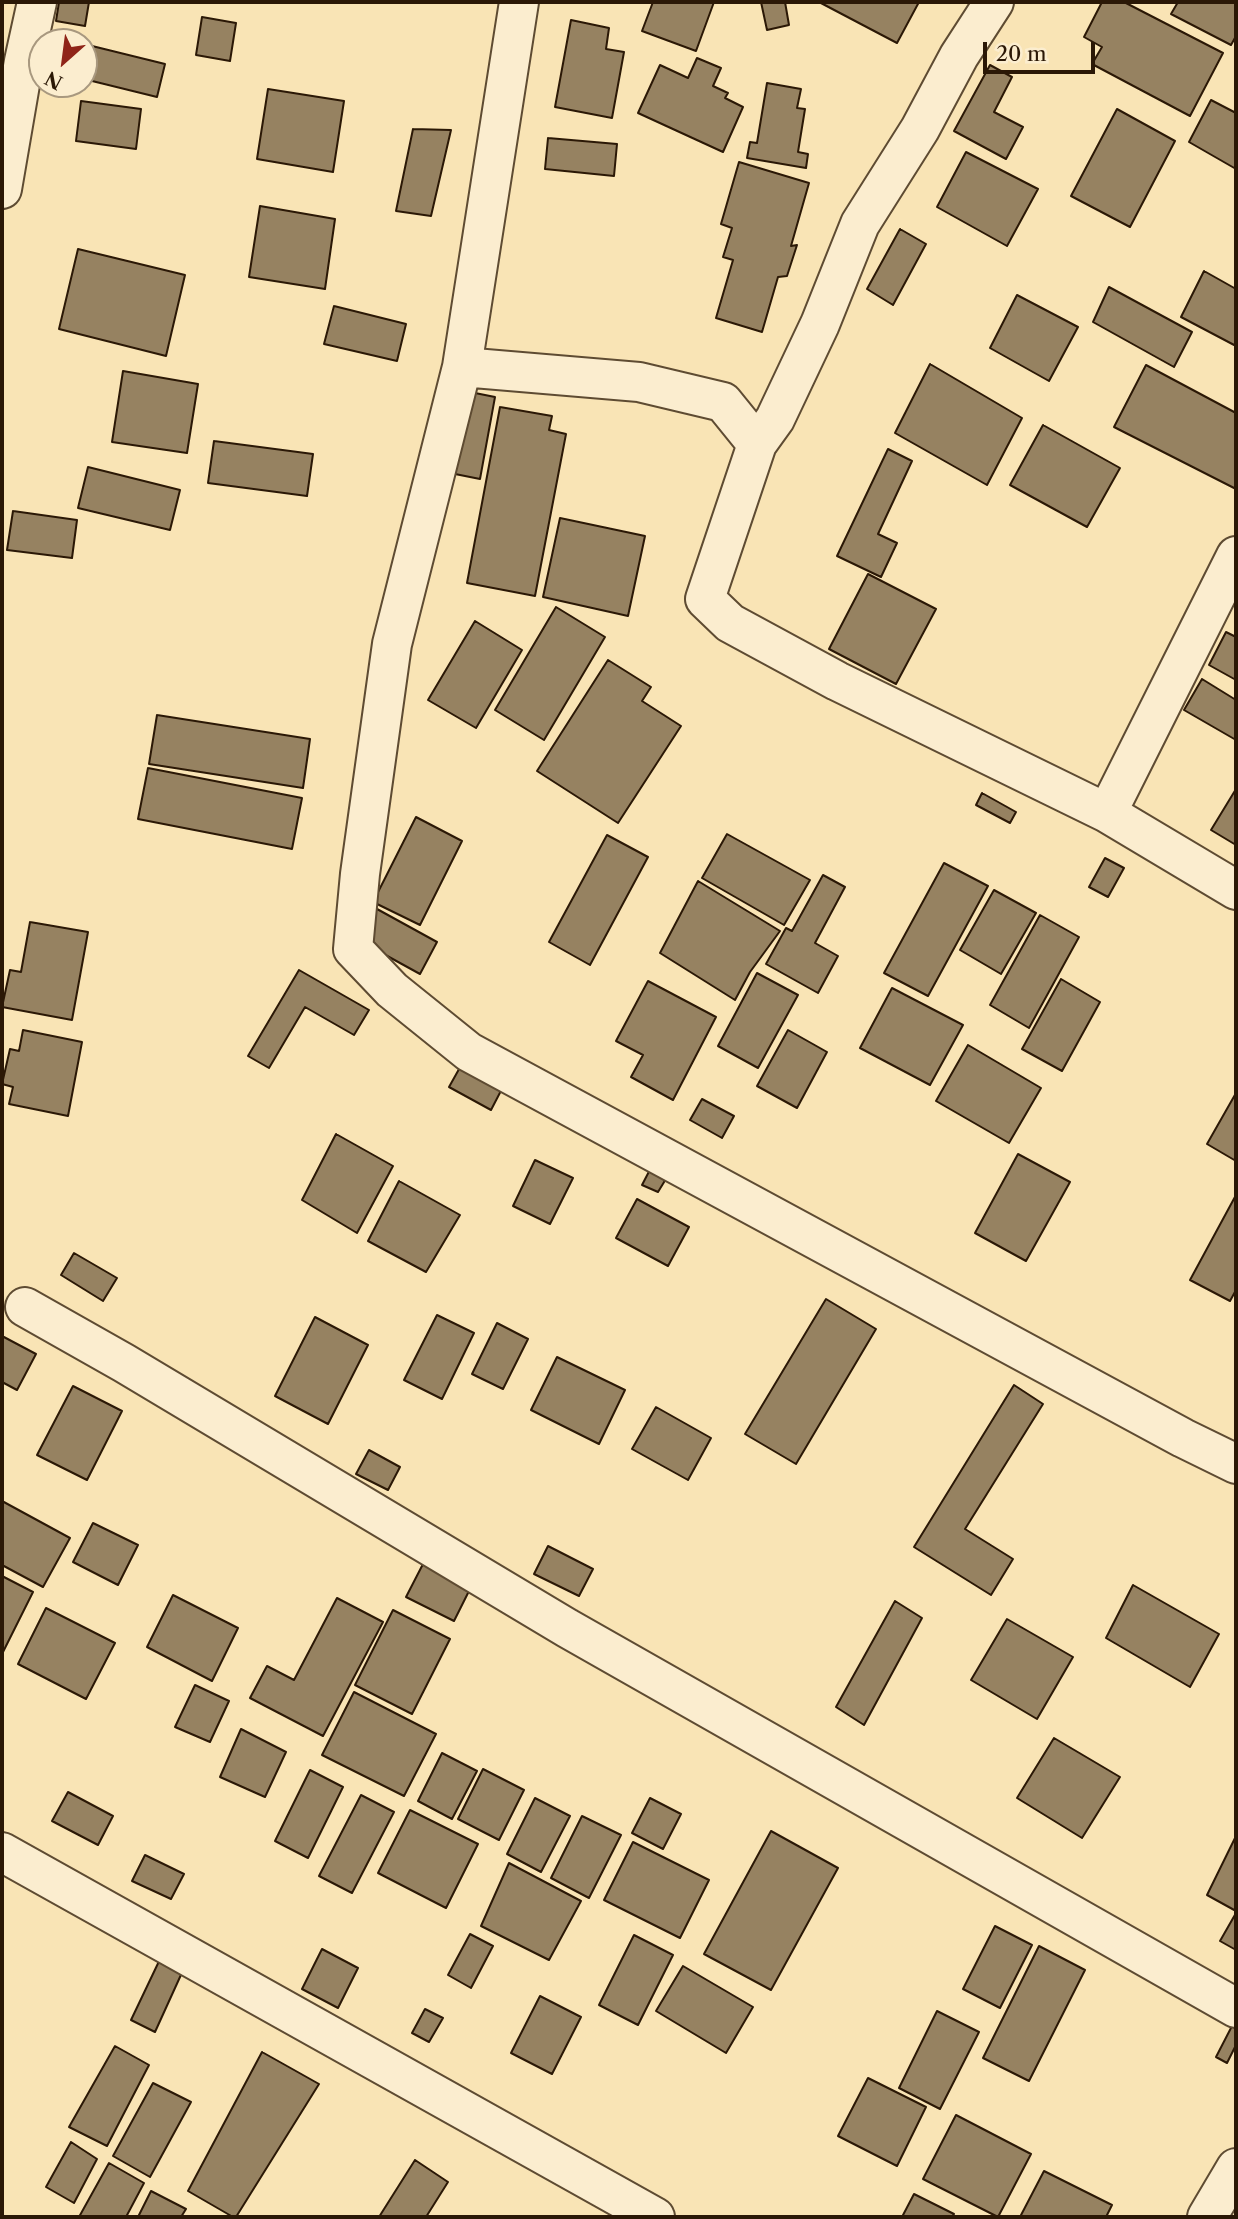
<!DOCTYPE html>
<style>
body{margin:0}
#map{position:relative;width:1238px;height:2219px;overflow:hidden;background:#f9e4b5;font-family:"Libre Caslon Text",serif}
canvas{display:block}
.frame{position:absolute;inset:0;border:4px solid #2b1806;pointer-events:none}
.north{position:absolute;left:28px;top:28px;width:70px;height:70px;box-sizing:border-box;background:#fbedcf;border:2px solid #a8987f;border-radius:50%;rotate:208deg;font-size:19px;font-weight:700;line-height:28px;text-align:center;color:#2b1806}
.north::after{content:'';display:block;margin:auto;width:24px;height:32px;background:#8f2418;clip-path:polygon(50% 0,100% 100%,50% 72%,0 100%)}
.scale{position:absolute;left:983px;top:42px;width:112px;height:32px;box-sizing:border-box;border:4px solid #2b1806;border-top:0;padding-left:9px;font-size:21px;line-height:24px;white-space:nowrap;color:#2b1806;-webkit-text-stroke:5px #fbedcf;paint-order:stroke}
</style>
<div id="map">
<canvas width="1238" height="2219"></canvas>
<div class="frame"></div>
<div class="north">N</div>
<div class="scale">20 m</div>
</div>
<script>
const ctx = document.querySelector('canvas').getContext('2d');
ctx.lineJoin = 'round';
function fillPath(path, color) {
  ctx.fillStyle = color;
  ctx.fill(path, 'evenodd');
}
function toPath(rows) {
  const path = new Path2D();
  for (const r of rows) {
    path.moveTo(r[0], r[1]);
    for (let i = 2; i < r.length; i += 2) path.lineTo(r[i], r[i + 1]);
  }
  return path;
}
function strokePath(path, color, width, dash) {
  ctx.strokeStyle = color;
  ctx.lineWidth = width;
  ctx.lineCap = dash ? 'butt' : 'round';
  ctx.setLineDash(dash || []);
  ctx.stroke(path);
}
const building = toPath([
 [59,2,89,2,85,26,56,21,59,2],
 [653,2,714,2,696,51,642,31,653,2],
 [761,2,785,2,789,25,767,30,761,2],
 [819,2,919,2,897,43,819,2],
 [1102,2,1124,2,1223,53,1190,116,1092,64,1102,47,1084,37,1102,2],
 [1178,2,1236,2,1236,36,1231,45,1171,14,1178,2],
 [202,17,236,23,230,61,196,55,202,17],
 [571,20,609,28,606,49,624,52,612,118,555,107,571,20],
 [43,31,73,36,72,42,42,42,43,31],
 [88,45,165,64,157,97,84,79,84,62,88,45],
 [697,58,721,68,713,86,728,93,725,98,743,107,723,152,638,113,660,65,688,78,697,58],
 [990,65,1012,77,994,112,1023,127,1006,159,954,131,990,65],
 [767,83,801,89,797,108,805,109,798,152,808,154,806,168,747,158,750,142,757,143,767,83],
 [268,89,344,101,333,172,257,159,268,89],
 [1211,100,1236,113,1236,169,1189,142,1211,100],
 [81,101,141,109,136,149,76,141,81,101],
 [1117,109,1175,141,1130,227,1071,196,1117,109],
 [413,129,451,130,431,216,396,211,413,129],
 [548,138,617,144,614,176,545,169,548,138],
 [966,152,1038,189,1007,246,937,207,966,152],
 [739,162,809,183,791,246,797,245,787,276,778,277,762,332,716,318,733,260,723,257,732,228,721,224,739,162],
 [260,206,335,219,325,289,249,277,260,206],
 [900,229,926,244,893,305,867,289,900,229],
 [78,249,185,275,166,356,59,329,78,249],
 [1204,271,1236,289,1236,346,1181,317,1204,271],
 [1109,287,1192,332,1174,367,1093,322,1109,287],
 [1017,295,1078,327,1049,381,990,348,1017,295],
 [334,306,406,324,397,361,324,344,334,306],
 [930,364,1022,418,987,485,895,433,930,364],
 [1146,365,1236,413,1236,489,1114,427,1146,365],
 [123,371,198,384,187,453,112,442,123,371],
 [470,392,495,397,480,479,455,474,470,392],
 [500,407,552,416,549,430,566,434,535,596,467,583,500,407],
 [1043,425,1120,468,1087,527,1010,485,1043,425],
 [214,441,313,454,307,496,208,483,214,441],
 [888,449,912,461,878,534,897,543,881,577,837,556,888,449],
 [88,467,180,490,170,530,78,508,88,467],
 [13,511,77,520,72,558,7,550,13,511],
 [560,518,645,536,628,616,543,597,560,518],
 [868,574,936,609,896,684,829,649,868,574],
 [556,607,605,637,544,740,495,710,556,607],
 [475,621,522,650,476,728,428,700,475,621],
 [1226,632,1236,637,1236,680,1209,665,1226,632],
 [608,660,651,687,642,701,681,726,618,823,537,771,608,660],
 [1202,679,1236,700,1236,740,1184,710,1202,679],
 [157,715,310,739,303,788,149,764,157,715],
 [148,768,302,798,292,849,138,819,148,768],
 [1236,789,1236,845,1211,830,1236,789],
 [982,793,1016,812,1010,823,976,805,982,793],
 [416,817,462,841,420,925,373,902,416,817],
 [727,834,810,880,784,925,702,878,727,834],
 [607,835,648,857,590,965,549,942,607,835],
 [1105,858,1124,868,1108,897,1089,887,1105,858],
 [944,863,988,886,928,996,884,973,944,863],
 [823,875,845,887,815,943,838,956,818,993,766,964,786,928,792,931,823,875],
 [698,881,780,931,750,972,735,1000,660,953,698,881],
 [994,890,1036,913,1001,974,960,950,994,890],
 [377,909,437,942,420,974,360,941,377,909],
 [1040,915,1079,937,1029,1028,990,1005,1040,915],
 [30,922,88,932,72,1020,2,1007,10,970,21,972,30,922],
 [299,970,369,1010,354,1035,305,1007,269,1068,248,1056,299,970],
 [757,973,798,995,758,1068,718,1046,757,973],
 [1061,979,1100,1002,1062,1071,1022,1049,1061,979],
 [648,981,716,1017,673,1100,631,1077,643,1055,616,1041,648,981],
 [892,988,963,1025,930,1085,860,1048,892,988],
 [23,1030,82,1042,68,1116,9,1104,13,1087,2,1084,10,1049,19,1051,23,1030],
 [788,1030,827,1052,797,1108,757,1086,788,1030],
 [968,1045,1041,1088,1009,1143,936,1101,968,1045],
 [463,1062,505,1083,491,1110,449,1087,463,1062],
 [1236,1093,1236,1161,1207,1144,1236,1093],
 [702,1099,734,1116,722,1138,690,1120,702,1099],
 [336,1134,393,1166,357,1233,302,1200,336,1134],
 [1018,1154,1070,1182,1026,1261,975,1233,1018,1154],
 [535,1160,573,1178,550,1224,513,1206,535,1160],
 [655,1160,672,1169,658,1192,642,1185,655,1160],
 [399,1181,460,1215,426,1272,368,1241,399,1181],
 [1236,1195,1236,1290,1230,1301,1190,1280,1236,1195],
 [637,1199,689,1227,668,1266,616,1238,637,1199],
 [74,1253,117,1278,103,1301,61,1275,74,1253],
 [826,1299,876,1329,796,1464,745,1434,826,1299],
 [437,1315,474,1333,442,1399,404,1380,437,1315],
 [315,1317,368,1345,328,1424,275,1396,315,1317],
 [497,1323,528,1339,503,1389,472,1374,497,1323],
 [2,1336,36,1354,17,1390,2,1382,2,1336],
 [557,1357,625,1390,599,1444,531,1410,557,1357],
 [1014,1385,1043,1404,965,1529,1013,1559,991,1595,914,1547,1014,1385],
 [73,1386,122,1411,87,1480,37,1455,73,1386],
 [656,1407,711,1438,688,1480,632,1449,656,1407],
 [369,1450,400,1467,388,1490,356,1474,369,1450],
 [2,1501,70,1538,43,1587,2,1565,2,1501],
 [93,1523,138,1545,118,1585,73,1562,93,1523],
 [548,1546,593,1569,579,1596,534,1574,548,1546],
 [423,1564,470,1589,454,1621,406,1597,423,1564],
 [2,1576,33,1592,2,1654,2,1576],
 [1133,1585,1219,1634,1190,1687,1106,1638,1133,1585],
 [173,1595,238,1628,212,1681,147,1647,173,1595],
 [337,1598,383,1622,323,1736,250,1698,267,1666,294,1680,337,1598],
 [895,1601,922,1618,864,1725,836,1707,895,1601],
 [46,1608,115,1643,86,1699,18,1664,46,1608],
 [393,1610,450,1639,412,1714,355,1685,393,1610],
 [1007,1619,1073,1657,1037,1719,971,1680,1007,1619],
 [195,1685,229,1701,210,1742,175,1727,195,1685],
 [354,1692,436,1734,404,1796,322,1755,354,1692],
 [241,1729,286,1752,265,1797,220,1777,241,1729],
 [1054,1738,1120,1777,1082,1838,1017,1798,1054,1738],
 [442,1753,477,1771,452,1819,418,1801,442,1753],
 [483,1769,524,1790,499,1840,458,1819,483,1769],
 [310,1770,343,1787,308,1858,275,1841,310,1770],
 [68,1792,113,1816,98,1845,52,1821,68,1792],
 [361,1795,394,1812,352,1893,319,1876,361,1795],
 [535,1798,570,1816,541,1872,507,1854,535,1798],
 [650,1798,681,1814,663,1849,632,1833,650,1798],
 [410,1810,478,1844,446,1908,378,1873,410,1810],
 [582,1816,621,1835,589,1898,551,1878,582,1816],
 [771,1831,838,1868,771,1990,704,1954,771,1831],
 [1236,1836,1236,1911,1207,1895,1236,1836],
 [633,1842,709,1880,680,1938,604,1900,633,1842],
 [145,1855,184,1874,171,1899,132,1881,145,1855],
 [509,1863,581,1901,549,1960,481,1926,509,1863],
 [1236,1913,1236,1950,1220,1941,1236,1913],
 [995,1926,1032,1945,1000,2008,963,1989,995,1926],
 [470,1934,493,1946,471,1988,448,1975,470,1934],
 [634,1935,673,1955,638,2025,599,2005,634,1935],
 [1039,1946,1085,1970,1029,2081,983,2058,1039,1946],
 [322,1949,358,1968,338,2008,302,1989,322,1949],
 [162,1955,185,1966,155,2032,131,2020,162,1955],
 [683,1966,753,2007,726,2053,656,2011,683,1966],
 [540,1996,581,2017,552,2074,511,2053,540,1996],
 [425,2009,443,2018,429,2042,412,2033,425,2009],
 [937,2011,979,2032,940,2109,899,2088,937,2011],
 [1232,2026,1236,2029,1236,2045,1227,2063,1216,2057,1232,2026],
 [115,2046,149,2065,107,2146,69,2127,115,2046],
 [262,2052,319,2084,236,2217,233,2217,188,2191,262,2052],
 [868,2078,926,2107,897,2166,838,2136,868,2078],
 [153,2083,191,2102,150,2177,113,2156,153,2083],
 [956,2115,1031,2154,998,2217,923,2179,956,2115],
 [71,2142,97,2159,74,2203,46,2187,71,2142],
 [415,2160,448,2182,426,2217,379,2217,415,2160],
 [109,2163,144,2183,126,2217,79,2217,109,2163],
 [1044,2171,1112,2205,1106,2217,1020,2217,1044,2171],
 [151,2191,186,2209,181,2217,138,2217,151,2191],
 [914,2194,954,2214,952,2217,902,2217,914,2194]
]);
fillPath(building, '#968261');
strokePath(building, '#2b1806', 2);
const minor = toPath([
 [519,2,462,367,392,644,360,874,353,949,392,990,469,1052,1183,1438,1236,1464],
 [994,2,959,56,920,129,860,224,820,324,775,419,757,444,705,599,730,623,837,681,1107,813,1236,890],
 [2,189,24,61,37,2],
 [462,367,639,382,723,402,757,444],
 [1107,813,1236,556],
 [25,1307,124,1363,567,1628,1236,2008],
 [2,1852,655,2217],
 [1207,2217,1236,2168]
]);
strokePath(minor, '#5e4b32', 42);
strokePath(minor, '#fbedcf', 38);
</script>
